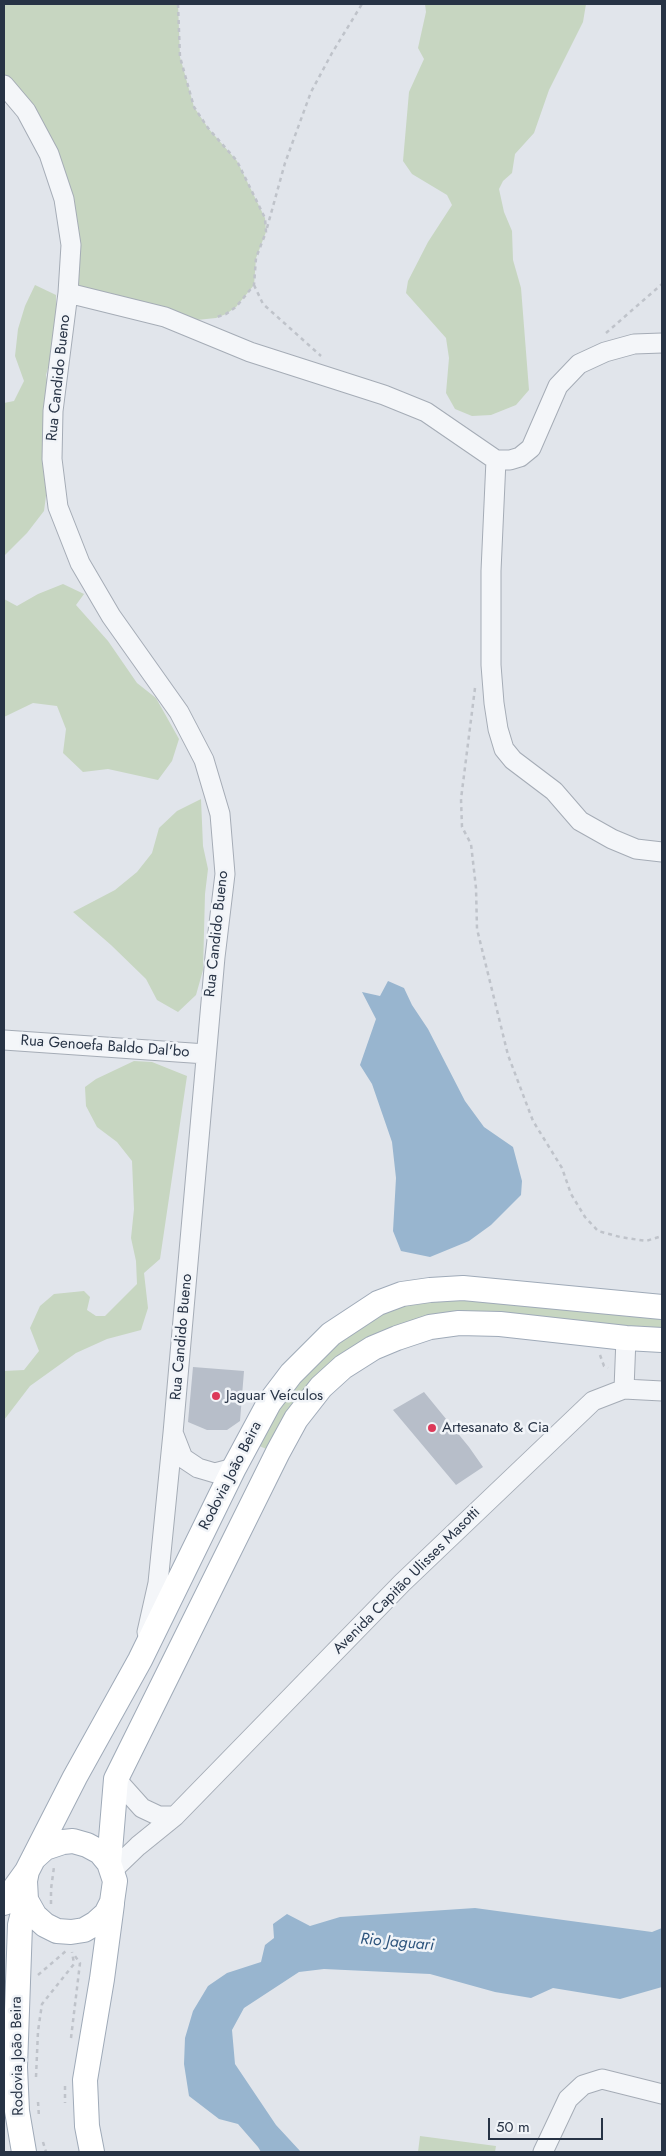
<!DOCTYPE html>
<meta charset="utf-8">
<style>
body{margin:0}
#map{position:relative;width:666px;height:2156px;overflow:hidden;background:#e1e5eb;font-family:Jost,sans-serif}
canvas{display:block}
.frame{position:absolute;inset:0;border:5px solid #273345;pointer-events:none}
.scale{position:absolute;left:488px;top:2118px;width:115px;height:22px;box-sizing:border-box;border:2px solid #273345;border-top:0;padding-left:6px;font-size:15px;line-height:18px;white-space:nowrap;color:#273345;-webkit-text-stroke:4px #f1f4f8;paint-order:stroke}
</style>
<div id="map">
<canvas width="666" height="2156"></canvas>
<div class="frame"></div>
<div class="scale">50 m</div>
</div>
<script>
const ctx = document.querySelector('canvas').getContext('2d');
ctx.lineJoin = 'round';
function fillPath(path, color) {
  ctx.fillStyle = color;
  ctx.fill(path, 'evenodd');
}
function toPath(rows) {
  const path = new Path2D();
  for (const r of rows) {
    path.moveTo(r[0], r[1]);
    for (let i = 2; i < r.length; i += 2) path.lineTo(r[i], r[i + 1]);
  }
  return path;
}
function strokePath(path, color, width, dash) {
  ctx.strokeStyle = color;
  ctx.lineWidth = width;
  ctx.lineCap = dash ? 'butt' : 'round';
  ctx.setLineDash(dash || []);
  ctx.stroke(path);
}
function label(font, color, halo, rows, align = 'center') {
  ctx.font = font + ' Jost,sans-serif';
  ctx.lineWidth = 5;
  ctx.setLineDash([]);
  ctx.textBaseline = 'middle';
  ctx.strokeStyle = halo;
  ctx.fillStyle = color;
  for (const [text, x, y, turn = 0] of rows) {
    ctx.save();
    ctx.translate(x, y);
    ctx.rotate((+turn || 0) * Math.PI / 180);
    ctx.textAlign = isNaN(turn) ? turn : align;
    if (halo) ctx.strokeText(text, 0, 0);
    ctx.fillText(text, 0, 0);
    ctx.restore();
  }
}
fillPath(toPath([
 [4,4,178,4,180,57,194,107,208,128,237,161,265,218,266,232,256,258,254,285,236,307,226,314,216,318,187,321,68,293,64,199,4,85],
 [425,4,586,4,583,22,549,90,534,133,515,154,512,173,503,181,499,189,504,212,512,231,513,260,521,288,529,390,516,405,491,415,472,416,455,409,446,393,449,358,446,338,406,293,408,281,428,242,452,205,447,195,412,174,403,161,409,92,424,59,418,48,426,12],
 [35,285,56,295,56,324,53,351,46,375,50,400,51,458,44,511,27,533,4,556,4,403,14,401,24,381,15,356,18,329,25,306],
 [63,584,84,594,76,605,108,641,137,683,156,698,179,739,172,761,158,780,108,769,83,772,63,753,66,729,57,706,33,703,4,717,4,599,17,606,38,594],
 [201,799,203,846,208,869,205,894,203,970,196,995,178,1012,157,1000,146,979,111,945,73,912,115,890,137,872,152,853,159,828,177,811],
 [134,1061,152,1062,187,1076,160,1259,144,1273,148,1308,141,1330,107,1339,76,1353,30,1386,4,1420,4,1371,24,1370,39,1351,30,1328,40,1306,54,1294,84,1291,90,1297,87,1310,96,1316,105,1316,137,1284,136,1261,131,1238,134,1209,132,1161,117,1142,97,1127,86,1106,85,1087,96,1079],
 [459,1298,662,1318,662,1331,403,1326,271,1451,257,1445,281,1402,335,1343,395,1306],
 [420,2136,496,2146,495,2152,418,2152]
]), '#c7d6c1');
fillPath(toPath([
 [388,981,404,988,412,1005,428,1029,465,1101,484,1127,513,1147,522,1181,521,1195,491,1225,469,1241,430,1257,401,1251,393,1231,396,1178,392,1142,372,1084,360,1065,376,1019,362,992,380,996],
 [475,1908,652,1932,662,1928,662,1987,620,1999,553,1988,531,1998,495,1992,430,1974,324,1969,299,1972,244,2008,232,2030,235,2064,276,2125,301,2152,261,2152,258,2147,238,2124,219,2119,189,2096,184,2064,185,2038,193,2011,208,1986,227,1973,261,1962,265,1945,274,1938,273,1924,287,1914,310,1926,340,1917]
]), '#98b5cf');
fillPath(toPath([
 [193,1367,244,1371,240,1421,227,1430,207,1430,188,1422],
 [424,1392,469,1447,483,1467,456,1485,393,1410]
]), '#b7bec9');
const minor = toPath([
 [4,85,26,111,49,154,64,199,71,245,68,293,53,411,52,459,58,507,80,563,111,616,179,712,204,760,220,814,225,874,215,957,173,1433,158,1583,147,1632],
 [68,293,165,317,250,352,384,395,426,412,496,460,510,460,520,457,531,448,558,386,579,364,605,352,634,344,662,343],
 [496,460,491,571,491,665,494,703,498,729,504,749,513,760,554,791,580,821,612,839,636,849,662,852],
 [4,1040,206,1054],
 [624,1389,626,1338],
 [174,1435,183,1458,198,1468,215,1473,234,1468],
 [116,1779,142,1808,159,1816,175,1816],
 [112,1871,138,1846,175,1816,402,1583,593,1401,624,1389,662,1391],
 [543,2152,568,2099,583,2085,602,2079,662,2094]
]);
const major = toPath([
 [34,1858,45,1848,63,1842,73,1841,87,1845,100,1852,109,1863,115,1881,112,1902,106,1914,96,1923,84,1930,71,1932,57,1931,45,1925,35,1916,26,1900,25,1881,27,1871,75,1777,140,1660,234,1468,269,1403,291,1374,331,1334,378,1303,402,1294,430,1290,463,1288,662,1307],
 [109,1863,116,1779,278,1452,296,1419,321,1387,343,1367,373,1348,397,1338,430,1327,459,1323,500,1324,626,1338,662,1340],
 [4,1903,27,1871],
 [24,2152,17,2111,15,2067,20,1925,26,1900],
 [92,2152,87,2126,85,2080,102,1979,112,1904]
]);
strokePath(minor, '#a5acb6', 21);
strokePath(major, '#9faab8', 26);
strokePath(toPath([
 [178,4,180,57,194,107,208,128,237,161,265,218,266,232,256,258,254,285,236,307,226,314,214,318],
 [267,228,285,163,311,92,332,53,362,4],
 [254,285,263,304,321,356],
 [606,333,662,284],
 [475,688,461,799,462,827,471,844,476,888,477,929,508,1055,533,1121,562,1168,571,1194,585,1217,598,1231,620,1237,646,1241,662,1236],
 [600,1355,604,1366,608,1368],
 [51,1904,51,1889,54,1867],
 [38,1975,66,1951],
 [71,2038,80,1963,75,1956],
 [36,2077,38,2031,42,2004,74,1964,72,1952],
 [65,2086,65,2103],
 [38,2102,39,2117],
 [43,2142,46,2152]
]), '#bfc3ca', 2.5, [4, 4]);
strokePath(minor, '#f4f6f9', 19);
strokePath(major, '#fff', 24);
for (const [x, y, r, color] of [
 [216,1396,5,"#dc3959"],
 [432,1428,5,"#dc3959"]
]) {
  const dot = new Path2D();
  dot.arc(x, y, r, 0, 2 * Math.PI);
  ctx.fillStyle = color;
  ctx.fill(dot);
  strokePath(dot, '#f1f4f8', 2);
}
label('15px', '#273345', '#f1f4f8', [
 ["Rua Candido Bueno",59,378,-84],
 ["Rua Candido Bueno",217,934,-84],
 ["Rua Genoefa Baldo Dal'bo",105,1047,4],
 ["Rua Candido Bueno",182,1337,-85],
 ["Rodovia João Beira",231,1476,-63],
 ["Avenida Capitão Ulisses Masotti",407,1581,-45],
 ["Rodovia João Beira",18,2056,-91]
]);
label('15px', '#273345', '#f1f4f8', [
 ["Jaguar Veículos",226,1396],
 ["Artesanato & Cia",442,1428]
], 'left');
label('italic 16px', '#2d547d', '#f1f4f8', [
 ["Rio Jaguari",397,1943,5]
]);
</script>
